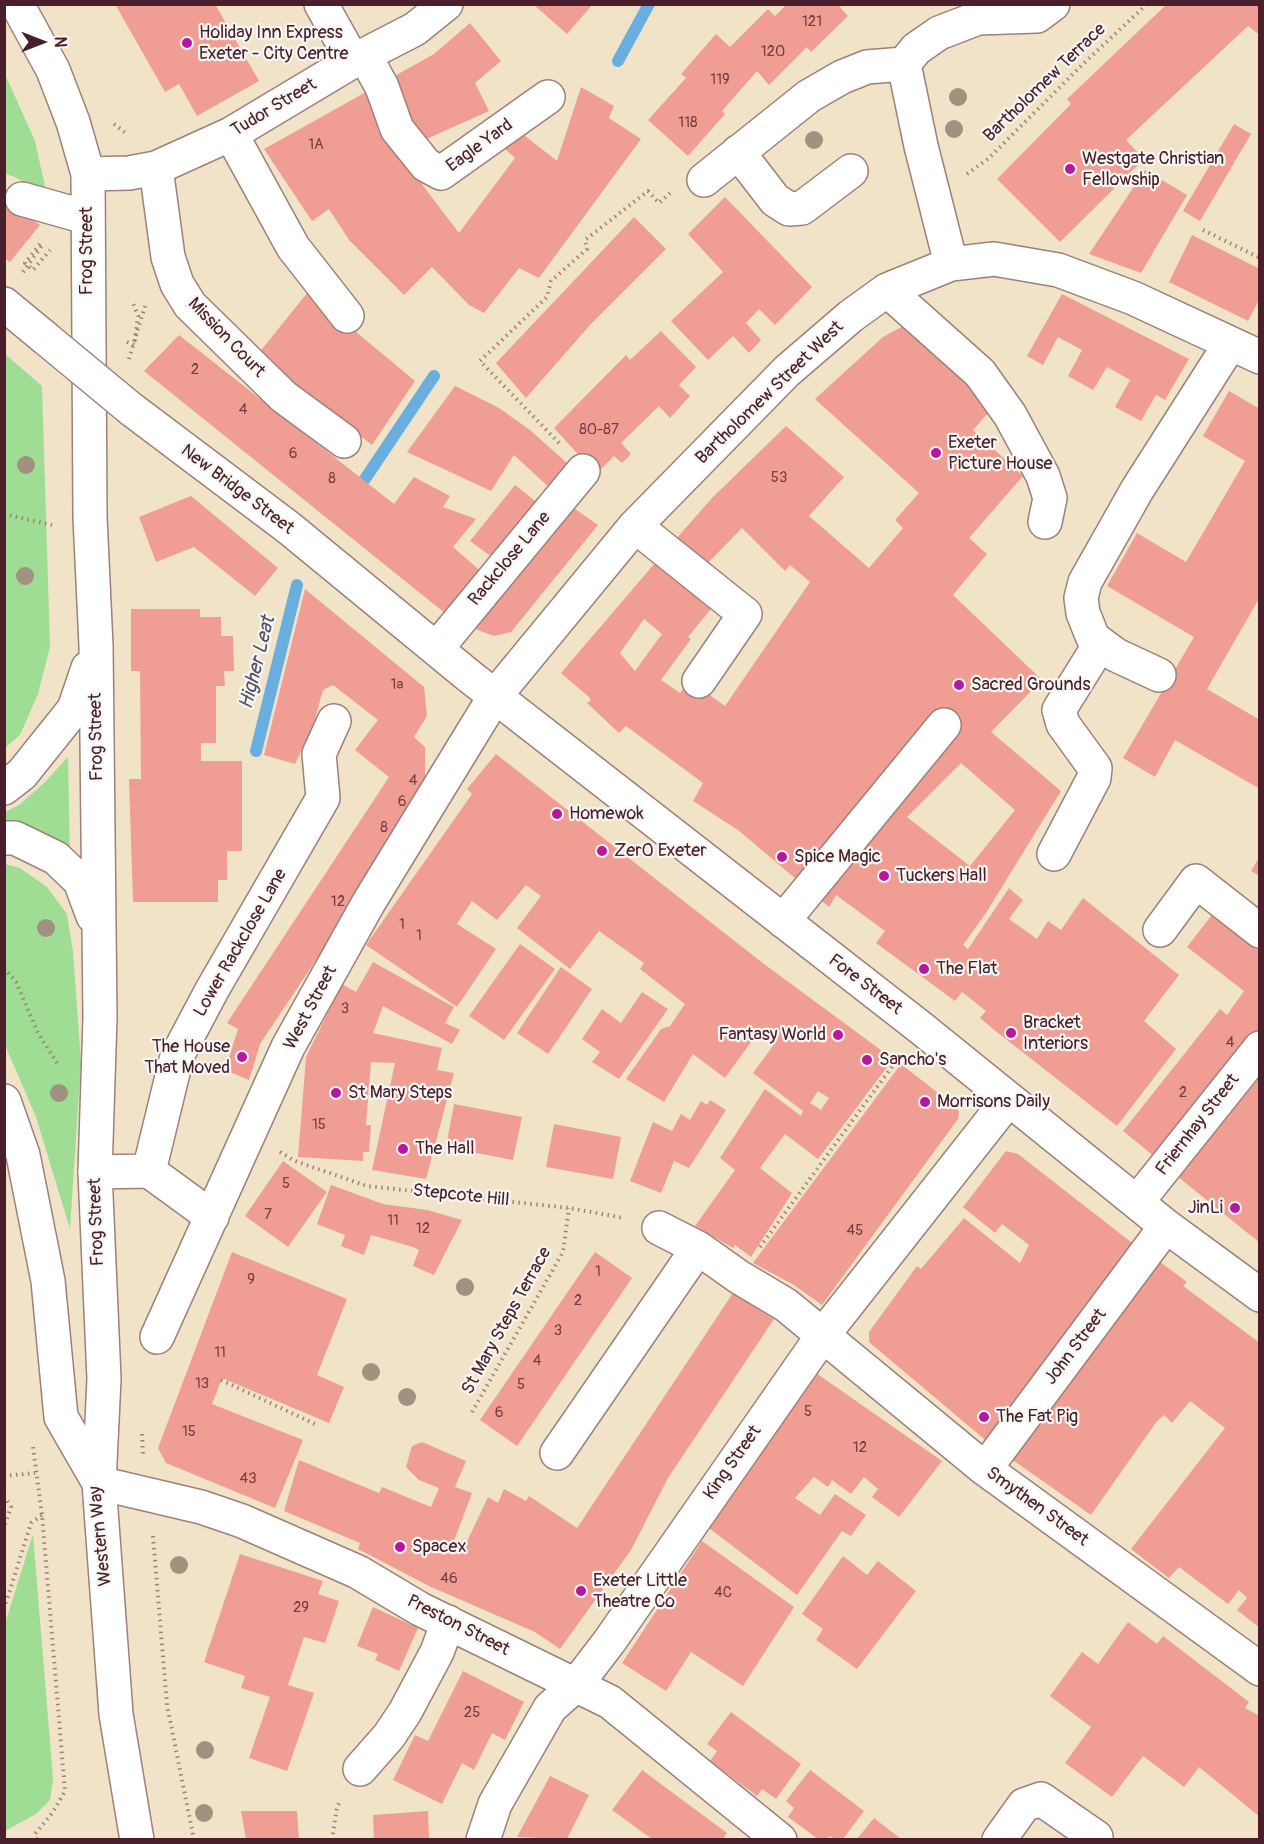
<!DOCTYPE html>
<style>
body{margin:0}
#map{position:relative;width:1264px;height:1844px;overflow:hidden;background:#f0e3c8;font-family:Pangolin,sans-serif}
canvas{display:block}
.frame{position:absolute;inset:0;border:6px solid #4a1f2b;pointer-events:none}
.north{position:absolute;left:12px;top:12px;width:60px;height:60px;-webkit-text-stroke:4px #f6f6f2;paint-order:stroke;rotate:90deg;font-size:16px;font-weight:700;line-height:24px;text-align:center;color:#4a1f2b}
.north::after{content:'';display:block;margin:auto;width:21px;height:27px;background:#4a1f2b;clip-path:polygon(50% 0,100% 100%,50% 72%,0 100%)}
</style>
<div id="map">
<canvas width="1264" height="1844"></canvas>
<div class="frame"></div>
<div class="north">N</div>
</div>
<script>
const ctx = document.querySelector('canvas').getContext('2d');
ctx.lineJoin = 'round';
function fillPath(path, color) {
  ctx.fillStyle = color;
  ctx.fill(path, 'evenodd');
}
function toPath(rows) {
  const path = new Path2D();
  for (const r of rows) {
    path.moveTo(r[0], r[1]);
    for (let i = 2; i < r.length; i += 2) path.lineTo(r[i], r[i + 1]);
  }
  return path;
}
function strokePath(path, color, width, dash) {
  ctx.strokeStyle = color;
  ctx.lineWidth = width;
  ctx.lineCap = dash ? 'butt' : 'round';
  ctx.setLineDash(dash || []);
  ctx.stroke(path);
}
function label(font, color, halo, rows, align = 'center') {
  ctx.font = font + ' Pangolin,sans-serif';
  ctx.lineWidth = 4.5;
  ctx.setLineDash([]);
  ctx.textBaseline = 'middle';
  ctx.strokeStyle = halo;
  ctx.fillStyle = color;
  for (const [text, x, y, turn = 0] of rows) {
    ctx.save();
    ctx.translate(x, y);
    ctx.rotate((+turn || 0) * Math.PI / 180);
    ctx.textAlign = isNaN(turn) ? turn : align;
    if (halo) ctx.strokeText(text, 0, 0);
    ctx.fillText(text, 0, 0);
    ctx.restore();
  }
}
fillPath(toPath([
 [4,72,35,141,46,191,5,173],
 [5,354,42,386,50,647,38,694,20,735,5,748],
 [68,757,70,861,5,833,5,812,19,805,44,783],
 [5,864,20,868,47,887,67,914,73,952,81,1062,70,1229,36,1117,5,1045],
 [33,1534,53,1779,50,1800,36,1814,5,1831,5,1624]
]), '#9edd93');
strokePath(toPath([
 [618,61,649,4],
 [365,479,434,376],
 [256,751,297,585]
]), '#68afdf', 12);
fillPath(toPath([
 [115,4,215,4,259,81,197,116,179,84,165,92],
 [533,4,593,4,567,34],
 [787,4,837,4,848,16,811,52,807,47,769,85,757,71,722,111,725,114,688,156,648,120,686,78,681,74,716,34,730,47,768,9,775,16],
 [1167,4,1260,4,1260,35,1248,26,1126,140,1144,159,1060,242,997,179,1071,104,1067,99],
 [470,23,501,61,475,83,489,111,422,141,411,120,386,137,459,233,515,158,504,148,520,132,557,161,581,87,614,106,609,118,641,139,539,278,519,268,484,313,469,305,432,267,404,295,349,240,329,209,312,221,264,149,434,54],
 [1234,124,1251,134,1200,221,1183,211],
 [1145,170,1187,195,1141,273,1089,254],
 [725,197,812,287,775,325,759,309,746,323,761,340,749,353,733,336,708,360,671,321,723,272,688,234],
 [4,208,18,209,40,225,10,262,4,258],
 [634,217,666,249,590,325,526,398,496,363],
 [1192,235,1260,269,1260,298,1248,321,1169,282],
 [308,292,415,381,372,445,258,354],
 [1062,294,1189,359,1165,400,1156,395,1141,421,1115,407,1130,380,1107,367,1093,390,1068,376,1082,350,1058,337,1043,365,1027,356],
 [909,323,997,403,973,430,1023,476,969,538,987,554,953,595,1042,680,991,732,1061,791,986,913,963,945,968,949,1009,888,1023,900,1009,919,1037,939,1048,921,1061,930,1083,898,1179,975,1144,1021,1176,1049,1117,1126,993,1029,980,1018,986,1011,962,992,955,1001,876,943,885,931,836,895,829,907,738,830,693,801,703,783,626,726,619,733,587,703,591,700,589,697,561,673,655,563,711,609,688,637,691,639,661,680,680,693,689,680,725,706,810,582,790,565,785,571,742,528,706,565,676,539,712,498,786,426,844,477,809,516,869,568,903,528,895,520,919,493,815,399,883,337],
 [644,619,662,634,635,671,620,653],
 [961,763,1015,810,970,866,907,817],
 [661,331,696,367,679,385,690,396,670,418,659,406,621,443,631,454,622,463,614,456,596,474,554,428,626,355,630,360],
 [179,335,394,504,414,477,450,496,443,507,476,519,453,547,485,575,451,618,144,371],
 [455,386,499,408,530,430,576,471,554,492,514,455,491,491,407,452],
 [1229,391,1260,409,1260,597,1207,689,1260,720,1260,789,1175,740,1155,777,1123,758,1194,637,1107,586,1137,533,1186,562,1245,461,1203,436],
 [515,485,539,504,496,560,470,541],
 [191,496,278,568,255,596,194,547,156,562,139,517],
 [565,502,598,525,511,632,494,636,464,625],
 [305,589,424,687,427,716,414,737,425,747,425,786,358,897,260,1044,249,1080,225,1070,238,1029,227,1023,389,777,355,750,378,720,333,685,323,690,313,726,295,764,264,755],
 [131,609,200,609,200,617,221,617,221,636,233,636,234,671,224,671,225,686,216,686,216,743,201,743,201,761,242,761,242,851,227,851,227,880,218,880,218,902,133,902,129,779,141,779,140,671,131,671],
 [496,754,764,964,893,1059,818,1159,785,1134,760,1168,792,1193,751,1257,735,1245,733,1248,695,1226,735,1170,720,1158,765,1089,801,1116,803,1111,753,1073,775,1043,759,1031,725,1078,693,1054,664,1102,626,1079,661,1029,670,1026,685,1004,640,969,644,963,599,931,570,969,517,928,541,896,526,885,497,920,472,901,457,924,496,949,457,1007,366,945,472,794,467,789],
 [818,1091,829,1098,821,1110,810,1103],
 [1260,856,1260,876,1251,871],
 [1215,911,1260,949,1260,1036,1160,1161,1123,1131,1220,1009,1227,1015,1244,991,1187,947],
 [520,944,555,969,504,1040,469,1016],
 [373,962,454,1007,445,1023,460,1030,452,1044,383,1006,373,1033,442,1048,437,1070,454,1073,426,1179,372,1170,395,1063,371,1062,366,1125,371,1125,369,1152,363,1152,363,1161,298,1157,306,1057,342,984,356,992],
 [561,967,592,989,548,1054,517,1033],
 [642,992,668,1009,619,1079,592,1062,600,1052,582,1039,602,1009,621,1023],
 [1260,1060,1260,1243,1172,1172],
 [901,1064,956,1107,959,1112,958,1119,822,1305,794,1285,753,1263],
 [710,1100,726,1110,689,1168,674,1161,661,1193,630,1181,653,1122,672,1131,681,1114,690,1120,701,1101,707,1105],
 [454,1104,522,1117,513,1160,446,1147],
 [554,1124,621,1137,613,1179,546,1167],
 [1006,1151,1018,1154,1136,1246,990,1444,869,1342,869,1332,917,1266,921,1269,964,1218,1020,1263,1029,1245,1002,1224,995,1233,963,1207],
 [283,1161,327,1192,288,1247,245,1216],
 [331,1185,383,1204,427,1210,462,1220,434,1275,413,1266,419,1250,413,1247,371,1235,364,1255,341,1246,345,1235,317,1224],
 [232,1252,347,1299,317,1375,344,1387,329,1423,222,1378,212,1404,303,1440,275,1508,166,1463,158,1448],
 [595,1252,632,1278,517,1446,480,1420],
 [1152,1256,1187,1282,1183,1286,1260,1343,1260,1628,1237,1610,1247,1598,1239,1590,1228,1604,1179,1567,1169,1578,1131,1549,1225,1428,1190,1401,1172,1423,1164,1415,1157,1421,1091,1515,1007,1456],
 [733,1293,774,1319,668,1478,631,1550,560,1649,535,1632,431,1587,358,1549,360,1543,284,1511,299,1460,379,1493,382,1487,431,1507,439,1488,419,1480,406,1467,412,1446,422,1442,466,1461,455,1487,472,1493,454,1541,465,1546,488,1497,498,1503,504,1489,526,1501,529,1496,577,1528],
 [816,1373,942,1461,899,1517,872,1497,878,1489,864,1477,851,1494,832,1480,828,1487,814,1477,795,1498,820,1515,835,1494,866,1515,851,1536,842,1531,797,1595,709,1528],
 [702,1541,794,1607,743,1686,691,1652,666,1691,622,1663],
 [240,1554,323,1581,318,1594,339,1601,325,1643,304,1637,288,1685,314,1693,287,1771,249,1758,270,1697,241,1688,245,1676,204,1662],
 [843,1556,867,1575,878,1561,916,1591,857,1669,816,1640,823,1629,802,1614],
 [373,1607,418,1628,399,1671,375,1660,378,1654,357,1646],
 [1128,1622,1157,1644,1163,1636,1249,1702,1245,1708,1260,1716,1260,1817,1199,1767,1184,1787,1143,1756,1112,1797,1065,1763,1091,1727,1050,1696,1082,1652,1098,1664],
 [463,1671,524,1702,505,1740,492,1733,474,1770,462,1763,442,1804,393,1780,415,1735,428,1741],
 [731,1712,801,1764,776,1799,762,1789,757,1796,710,1761,717,1751,707,1744],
 [642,1770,727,1833,723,1839,652,1839,612,1810],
 [810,1770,864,1811,843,1839,835,1839,830,1836,828,1839,818,1839,788,1817,794,1808,786,1801],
 [550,1776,589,1795,567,1839,517,1837],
 [241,1811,297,1811,299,1839,246,1839],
 [428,1811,429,1839,374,1839,373,1815],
 [874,1818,901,1839,857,1839]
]), '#f09d93');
const minor = toPath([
 [321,4,353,61],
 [365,56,382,87,397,129,426,165,441,173,548,97],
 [231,134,293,247,347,316],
 [738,152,775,200,789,209,802,208,851,171],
 [156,168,168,257,177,284,190,305,284,397,344,441],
 [88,174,129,173,156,168,231,134,353,61,415,29,446,4],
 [704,180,809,96,842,77,867,67,904,64],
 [22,199,86,217],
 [951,264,921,146,904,64,916,49,939,33,978,18,1037,16,1053,4],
 [887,290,980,373,1010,415,1043,476,1050,498,1045,522],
 [4,304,44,337],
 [131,409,289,528,469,676,921,1028,1166,1226,1260,1295],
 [635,526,745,614,699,681],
 [437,648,583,471],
 [1159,675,1116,655,1093,638,1083,613,1081,598,1085,582,1137,490,1230,344],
 [1054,854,1094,778,1095,768,1063,724,1059,710,1100,644],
 [783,921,944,725],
 [1160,930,1196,881,1260,931],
 [149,1171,177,1056,212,990,323,798,319,754,334,721],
 [95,1172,149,1171,212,1217],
 [1137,1202,1260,1048],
 [659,1228,698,1248,739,1277,786,1305,985,1469,1260,1669],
 [157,1337,288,1047,369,902,495,696,635,526,787,371,851,316,887,290,951,264,994,259,1058,270,1133,298,1260,357],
 [557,1453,698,1248],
 [985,1469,1166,1226],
 [99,1483,201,1507,242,1521,358,1572,420,1609,610,1702,780,1840],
 [360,1769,389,1736,405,1712,437,1652,448,1622],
 [483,1840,495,1804,550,1708,576,1685,609,1642,823,1335,1008,1100],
 [999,1840,1024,1805,1041,1799,1096,1837,1094,1840]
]);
const major = toPath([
 [17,4,53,70,73,122,88,174,90,517,96,646,100,1018,95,1172,104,1379,99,1483],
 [4,788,22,774,74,709,88,668],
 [4,838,15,838,56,858,80,881,93,916],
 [4,1101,23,1155,48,1281,61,1417,99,1483,116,1714,137,1840]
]);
strokePath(minor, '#9d817a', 36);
strokePath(major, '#9d817a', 36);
strokePath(toPath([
 [114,124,127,134],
 [967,174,989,158,1083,64,1147,4],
 [1203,230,1260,258],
 [40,244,25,263,33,270,50,250],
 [23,272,43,244],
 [127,342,134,345,138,316,133,303],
 [129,359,145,306],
 [559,443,480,361,547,297,551,281,587,249,585,240,648,191,659,203,670,193],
 [4,514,52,525],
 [4,968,16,982,38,1033,59,1066],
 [280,1152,295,1161,367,1186,569,1208,624,1218],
 [760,1247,899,1057],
 [221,1380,317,1425],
 [472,1412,563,1252,569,1208],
 [142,1434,143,1454],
 [33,1447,42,1515,65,1791,53,1812,35,1834,37,1840],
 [4,1476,35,1473],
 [4,1496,11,1507,4,1527],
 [153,1536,167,1705,194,1840],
 [4,1609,31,1523,42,1515],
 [332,1840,337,1807,341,1800]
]), '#9d817a', 4, [1.5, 4.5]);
strokePath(minor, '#fff', 33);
strokePath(major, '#fff', 33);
const minorBridge = toPath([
 [44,337,131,409]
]);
strokePath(minorBridge, '#9d817a', 36, []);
strokePath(minorBridge, '#fff', 33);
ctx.fillStyle = '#a09180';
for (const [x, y] of [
 [958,97],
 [954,129],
 [814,140],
 [26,465],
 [25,576],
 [46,928],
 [59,1093],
 [465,1287],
 [371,1372],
 [407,1397],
 [179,1565],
 [205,1750],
 [204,1813]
]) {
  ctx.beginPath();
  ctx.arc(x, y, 9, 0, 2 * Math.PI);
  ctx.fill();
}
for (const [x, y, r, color] of [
 [187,43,6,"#b5179e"],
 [1070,169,6,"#b5179e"],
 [936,453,6,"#b5179e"],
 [959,685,6,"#b5179e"],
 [557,814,6,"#b5179e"],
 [602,851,6,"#b5179e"],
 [782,857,6,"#b5179e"],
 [884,876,6,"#b5179e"],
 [924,969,6,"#b5179e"],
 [1011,1033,6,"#b5179e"],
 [838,1035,6,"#b5179e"],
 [242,1057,6,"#b5179e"],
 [867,1060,6,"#b5179e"],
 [336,1093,6,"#b5179e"],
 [925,1102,6,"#b5179e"],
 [403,1149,6,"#b5179e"],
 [1235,1208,6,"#b5179e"],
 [984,1417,6,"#b5179e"],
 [400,1547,6,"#b5179e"],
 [581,1591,6,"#b5179e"]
]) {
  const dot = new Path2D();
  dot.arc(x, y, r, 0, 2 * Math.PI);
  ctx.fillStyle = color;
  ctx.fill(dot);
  strokePath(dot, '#f6f6f2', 2);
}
label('15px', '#743e45', null, [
 ["121",812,22],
 ["120",773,52],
 ["119",720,80],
 ["118",688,123],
 ["1A",316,145],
 ["2",195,370],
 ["4",243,410],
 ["80-87",599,430],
 ["6",293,454],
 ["53",779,478],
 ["8",332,479],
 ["1a",397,685],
 ["4",413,781],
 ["6",402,802],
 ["8",384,828],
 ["12",338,902],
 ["1",402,925],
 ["1",419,936],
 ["3",345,1009],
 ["4",1230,1043],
 ["2",1183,1093],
 ["15",319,1125],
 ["5",286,1184],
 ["7",268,1215],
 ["11",393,1221],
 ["12",423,1229],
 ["45",855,1231],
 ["1",598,1272],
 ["9",251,1280],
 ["2",578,1301],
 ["3",558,1331],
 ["11",220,1353],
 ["4",537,1361],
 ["13",202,1384],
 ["5",521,1385],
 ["5",808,1412],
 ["6",499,1413],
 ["15",189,1432],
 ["12",860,1448],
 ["43",248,1479],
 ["46",449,1579],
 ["4C",723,1593],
 ["29",301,1608],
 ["25",472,1713]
]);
label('18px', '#4a1f2b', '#f6f6f2', [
 ["Holiday Inn Express",199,33],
 ["Exeter - City Centre",199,54],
 ["Westgate Christian",1082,159],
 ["Fellowship",1082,180],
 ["Exeter",948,443],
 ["Picture House",948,464],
 ["Sacred Grounds",971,685],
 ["Homewok",569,814],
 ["Zer0 Exeter",614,851],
 ["Spice Magic",794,857],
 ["Tuckers Hall",896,876],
 ["The Flat",936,969],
 ["Bracket",1023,1023],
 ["Interiors",1023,1044],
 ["Fantasy World",826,1035,"right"],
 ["The House",230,1047,"right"],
 ["That Moved",230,1068,"right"],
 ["Sancho's",879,1060],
 ["St Mary Steps",348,1093],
 ["Morrisons Daily",937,1102],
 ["The Hall",415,1149],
 ["JinLi",1223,1208,"right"],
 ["The Fat Pig",996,1417],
 ["Spacex",412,1547],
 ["Exeter Little",593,1581],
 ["Theatre Co",593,1602]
], 'left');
label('18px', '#4a1f2b', '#f6f6f2', [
 ["Bartholomew Terrace",1045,83,-44],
 ["Tudor Street",274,108,-31],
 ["Eagle Yard",480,146,-36],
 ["Frog Street",87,251,-90],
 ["Mission Court",226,338,46],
 ["Bartholomew Street West",770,393,-44],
 ["New Bridge Street",237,490,37],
 ["Rackclose Lane",510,559,-50],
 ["Frog Street",97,737,-91],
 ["Lower Rackclose Lane",241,943,-60],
 ["Fore Street",865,985,37],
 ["West Street",311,1008,-62],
 ["Friernhay Street",1198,1125,-52],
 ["Stepcote Hill",461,1196,6],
 ["Frog Street",97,1222,-92],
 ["St Mary Steps Terrace",507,1321,-61],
 ["John Street",1076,1347,-53],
 ["King Street",733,1463,-55],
 ["Smythen Street",1037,1507,36],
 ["Western Way",101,1536,-96],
 ["Preston Street",458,1626,27]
]);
label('italic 20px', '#54516a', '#f6f6f2', [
 ["Higher Leat",258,663,-76]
]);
</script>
